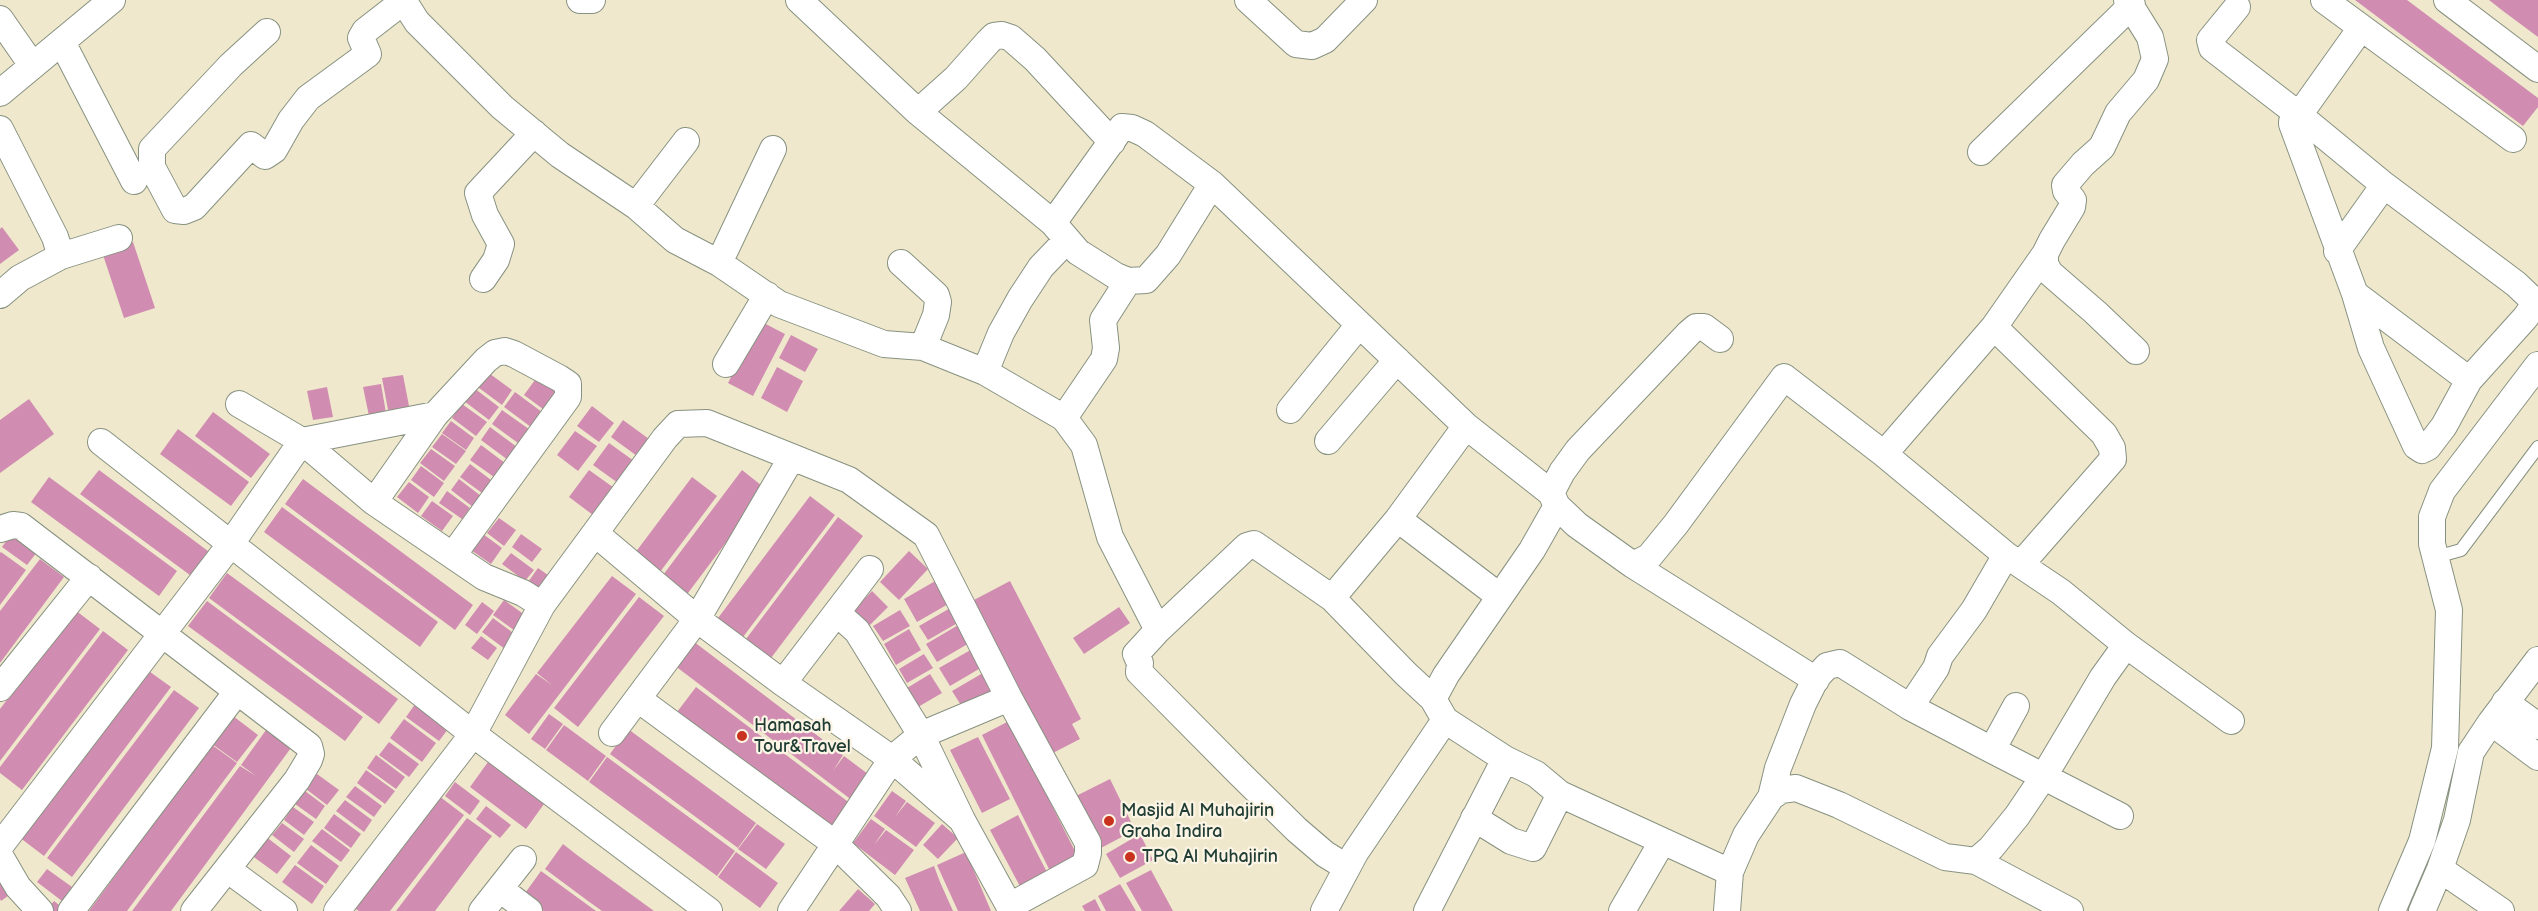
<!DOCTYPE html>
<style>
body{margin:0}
canvas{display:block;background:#efe8cc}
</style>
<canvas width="2538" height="911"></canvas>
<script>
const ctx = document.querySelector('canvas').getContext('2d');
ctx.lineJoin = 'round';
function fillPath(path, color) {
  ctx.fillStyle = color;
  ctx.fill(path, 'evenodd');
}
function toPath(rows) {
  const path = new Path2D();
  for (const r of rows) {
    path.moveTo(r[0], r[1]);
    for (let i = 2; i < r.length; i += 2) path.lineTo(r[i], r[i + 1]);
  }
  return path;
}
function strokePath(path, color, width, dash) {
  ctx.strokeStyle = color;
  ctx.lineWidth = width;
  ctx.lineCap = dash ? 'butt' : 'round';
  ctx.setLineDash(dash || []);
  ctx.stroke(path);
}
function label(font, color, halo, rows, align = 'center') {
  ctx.font = font + ' "Balsamiq Sans",sans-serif';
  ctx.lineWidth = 4.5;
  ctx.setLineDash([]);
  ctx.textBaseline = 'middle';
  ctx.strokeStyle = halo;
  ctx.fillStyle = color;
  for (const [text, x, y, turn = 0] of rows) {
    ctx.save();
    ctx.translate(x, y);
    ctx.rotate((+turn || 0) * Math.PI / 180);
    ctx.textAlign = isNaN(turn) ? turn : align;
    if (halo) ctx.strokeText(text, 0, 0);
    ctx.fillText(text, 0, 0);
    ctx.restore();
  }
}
fillPath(toPath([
 [2355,0,2407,0,2538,98,2538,107,2523,126],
 [2489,0,2538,0,2538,37,2503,11],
 [2,227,19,250,0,264,0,229],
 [133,242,155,308,124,318,102,252],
 [760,321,785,334,753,396,728,383],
 [791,335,818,349,805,372,779,358],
 [777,367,803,381,787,412,761,398],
 [486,371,512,390,502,405,475,385],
 [540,373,566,393,551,415,524,395],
 [403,375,410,411,389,415,382,378],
 [381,384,386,413,369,416,363,387],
 [327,387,333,417,313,420,307,391],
 [474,388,499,407,489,420,464,401],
 [515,392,546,415,535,430,504,407],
 [29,399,54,434,0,473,0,420],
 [462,404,487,422,476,436,452,418],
 [592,406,614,423,599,442,577,426],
 [502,410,533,432,522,446,492,424],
 [213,412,270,454,251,478,195,436],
 [623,420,649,439,637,456,611,437],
 [451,421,474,438,466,450,442,433],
 [490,427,517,447,508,460,481,440],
 [178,429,249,482,231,506,160,454],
 [575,431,597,446,578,471,557,455],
 [442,434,466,451,456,464,432,447],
 [609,443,634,461,618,483,593,465],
 [481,445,505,463,494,477,470,460],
 [431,449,455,466,444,481,420,463],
 [470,464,491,480,482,493,460,477],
 [421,466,444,483,434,497,411,480],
 [99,470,212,554,194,578,80,494],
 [589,470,617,490,597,518,569,497],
 [742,470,766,489,682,601,657,583],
 [49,477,177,571,159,596,31,502],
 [692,477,717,496,654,580,629,561],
 [303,479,473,605,455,630,285,504],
 [459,479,481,496,473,507,451,490],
 [409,482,429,497,418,513,397,497],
 [447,491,470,508,462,519,439,503],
 [810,496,835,515,740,641,715,622],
 [432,501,453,516,442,531,421,516],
 [282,507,438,622,420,647,264,532],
 [838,517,863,536,768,662,743,643],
 [499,518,516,530,504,546,487,533],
 [12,533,37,552,27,565,2,547],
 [483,534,502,548,491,564,471,550],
 [521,534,542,549,532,562,512,547],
 [909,551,928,569,899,600,880,582],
 [1,552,26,570,0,605,0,553],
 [511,553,534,570,525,581,502,564],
 [40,559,64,577,0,663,0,611],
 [538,568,555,580,545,594,528,582],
 [227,573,398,699,379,724,209,598],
 [612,576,636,594,529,734,505,715,536,674,552,685,537,673],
 [937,580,950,603,917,622,904,599],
 [1010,581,1081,719,1072,724,1080,739,1051,754,972,601],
 [872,591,888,607,870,625,854,610],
 [639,597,664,616,578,727,554,708],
 [504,600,529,618,518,633,493,615],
 [207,601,363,717,345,741,188,626],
 [482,602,494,611,477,634,465,625],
 [952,607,961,621,928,640,919,626],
 [1119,607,1130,623,1084,654,1073,638],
 [75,610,100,629,0,761,0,709],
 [900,610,910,626,883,641,873,626],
 [493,618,516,635,505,649,482,632],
 [960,624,971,642,937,662,926,644],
 [909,629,921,650,896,665,884,644],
 [103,631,128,650,22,790,0,773,0,767],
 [481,636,497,648,488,660,471,648],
 [689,638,843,755,833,771,844,756,872,777,853,801,670,662],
 [974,648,984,666,950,686,939,668],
 [924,654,933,668,907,683,899,669],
 [146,669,171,687,44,856,19,837],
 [988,670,1001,692,966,713,952,691],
 [930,674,942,693,918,707,907,688],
 [696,687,851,804,832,829,677,712],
 [174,690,199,708,72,877,47,858],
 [418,700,451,725,439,741,406,717],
 [549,714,563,724,545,749,531,739],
 [233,716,258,735,237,762,212,744],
 [404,719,436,743,422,762,390,738],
 [1009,721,1081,863,1053,877,982,735],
 [271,723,296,741,244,812,171,911,132,911,240,766,256,776,241,765],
 [564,725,606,756,588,781,546,750],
 [628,729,756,823,738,848,610,754],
 [978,737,1010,799,982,813,950,750],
 [389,742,419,764,409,777,379,755],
 [212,745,237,763,127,911,89,911],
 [376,755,405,777,396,789,367,768],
 [607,757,735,851,717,876,589,782],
 [488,762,544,804,526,829,470,787],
 [366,770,395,791,385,804,357,783],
 [317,774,339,790,327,805,306,789],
 [1110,779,1135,830,1101,848,1076,796],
 [455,782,480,801,470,815,445,796],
 [355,786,382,806,374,817,346,797],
 [305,791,325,806,316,819,295,804],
 [892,791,906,801,895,817,907,802,935,823,916,847,874,816],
 [439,796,464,815,390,911,359,911,354,908],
 [345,800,372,820,364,832,336,811],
 [486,806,511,825,500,838,476,819],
 [293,807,314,822,304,835,284,820],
 [334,814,361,834,351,848,324,828],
 [1018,815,1034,847,1012,859,1034,847,1050,878,1023,892,990,830],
 [467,818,492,836,481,850,435,911,396,911],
 [871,819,885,829,874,845,886,830,914,850,895,875,853,843],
 [282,823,304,839,294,852,272,835],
 [757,824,785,844,766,869,738,849],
 [942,824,958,838,938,859,923,845],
 [322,829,350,850,341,862,312,841],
 [1140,834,1153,860,1120,878,1106,854],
 [265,836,291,856,277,874,251,855],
 [563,844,577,855,654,911,602,911,588,901,545,869],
 [311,845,339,866,326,884,297,863],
 [736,852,778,883,760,908,718,877],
 [966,852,991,911,958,911,937,865],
 [295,865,324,886,312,904,282,882],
 [934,866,940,882,953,911,920,911,905,878],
 [47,869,72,887,62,901,37,882],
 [1151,870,1173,911,1142,911,1126,883],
 [541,871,596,911,544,911,523,896],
 [0,880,12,893,1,901,0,899],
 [1120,884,1136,911,1106,911,1098,896],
 [858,889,875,904,869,911,839,911],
 [1095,899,1101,911,1085,911,1082,906],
 [54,901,63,908,61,911,52,911,48,908]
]), '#d18db1');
const lane = toPath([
 [2436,557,2461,550,2538,447]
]);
const street = toPath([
 [403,0,417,22,502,107,560,155,636,206,675,240,719,263,779,304,884,344,923,347,985,372,1064,418,1084,445,1110,537,1158,630],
 [580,0,592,0],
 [799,0,918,112,1053,223,1078,252,1116,276,1128,281,1146,280,1168,255,1212,184],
 [1248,0,1296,44,1312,46,1325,40,1364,0],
 [2127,0,2150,37,2155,59,2146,80,2118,113,2102,147,2083,164,2065,185,2066,191,2073,200,2072,207,2052,240,2045,254,2045,264,2050,273,2095,312,2136,351],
 [2324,0,2513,139],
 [2447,0,2538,69],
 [2237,7,2210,40,2212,48,2299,115,2384,185,2516,284,2534,301,2533,307,2525,318,2469,380,2444,426,2428,447,2422,450,2416,446,2371,348,2355,294,2292,124,2292,122,2299,115,2361,28],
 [0,19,32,65],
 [267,32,231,65,152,149,152,167,175,210,184,211,194,207,251,145,265,156,274,150,291,120,308,98,368,54,361,38,365,31,405,0],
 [62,42,134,181],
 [0,93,112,0],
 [918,112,956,78,988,42,994,36,1002,35,1011,38,1035,59,1112,142],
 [0,129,55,237,61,256,20,278,0,295],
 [1981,152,2132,5],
 [636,206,686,141],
 [1053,223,1122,127,1132,128,1145,134,1212,184,1466,426,1551,493,1557,506,1577,525,1633,565,1649,557,1676,524,1784,377,1884,454,2006,555,2061,592,2126,645,2231,721],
 [2337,251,2384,185],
 [61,256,119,238],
 [719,263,773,149],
 [901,263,936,295,938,302,936,315,923,347],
 [483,279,496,260,501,244,485,215,478,193,534,133],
 [2355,294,2469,380],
 [1994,327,2104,434,2112,448,2113,459,2021,564],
 [726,364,767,295],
 [985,372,1001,333,1020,299,1041,267,1066,241],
 [239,404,302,441,374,502,484,577,523,593,542,605],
 [1290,410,1359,325],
 [1064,418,1104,359,1106,348,1103,320,1128,281],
 [1328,441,1397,360],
 [101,442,473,734,709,911],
 [1884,454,1994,327,2045,254],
 [1551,493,1562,472,1578,450,1689,333,1696,327,1704,327,1720,339],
 [374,502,435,415,486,360,495,353,505,351,514,354,559,378,568,384,568,397,453,555],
 [1398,519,1499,596],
 [0,529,13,525,21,526,309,746,311,754,309,760,297,780,194,911],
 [596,534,697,619,783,683,892,759,962,820],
 [1633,565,1816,680],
 [1332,598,1398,519,1466,426],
 [837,613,857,631,921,735,962,820,1012,911],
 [783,683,870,569],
 [0,688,89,577],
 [638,699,834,843,888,896,898,911],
 [1433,699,1445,720,1505,759,1536,774,1560,794,1730,872],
 [2505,702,2538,726],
 [2016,706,1992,750,2120,816],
 [1910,707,1936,668,1940,656,1974,610,2006,555],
 [2491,722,2538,757],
 [612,733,697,619,792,457],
 [1771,797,1778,768,1803,704,1816,678,1827,666,1840,663,1910,707,1992,750],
 [1474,818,1511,841,1533,848,1560,794],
 [0,846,230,545,302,441,435,415],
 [0,856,18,887,40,911],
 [1976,861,2070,911],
 [1346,867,1325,854,1297,830,1238,772,1139,672,1140,663,1136,654,1158,630,1247,546,1254,544,1332,598,1406,674,1433,699,1446,675,1532,550,1557,506],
 [227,869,284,911],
 [2440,869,2501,911],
 [500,889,529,911],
 [71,911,236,693],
 [337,911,473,734,542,605,665,438,678,424,707,423,849,480,926,535,1009,698,1088,843,1088,853,1085,865,1010,906],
 [482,911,523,859],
 [791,911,892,759,921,735,1009,698],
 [1324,911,1355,853,1445,720],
 [1427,911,1505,759],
 [1622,911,1662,842],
 [1727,911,1730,872,1746,835,1771,797,1781,790,1796,788,1839,805,1945,857,1976,861,1991,848,2017,816,2044,776,2103,677,2126,645],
 [2392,911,2422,841,2445,748,2449,610,2432,544,2432,517,2442,491,2538,365],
 [2422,911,2440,869,2457,820,2471,752,2491,722,2538,660]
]);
strokePath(lane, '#879280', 14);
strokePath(street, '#879280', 28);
strokePath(lane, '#fff', 12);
strokePath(street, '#fff', 26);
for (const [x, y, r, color] of [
 [742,736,6,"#c8321e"],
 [1109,821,6,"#c8321e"],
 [1130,857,6,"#c8321e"]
]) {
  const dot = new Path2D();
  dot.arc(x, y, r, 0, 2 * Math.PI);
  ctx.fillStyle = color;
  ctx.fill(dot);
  strokePath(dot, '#fcf5e5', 2);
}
label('18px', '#1f3d34', '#fcf5e5', [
 ["Hamasah",754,726],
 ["Tour&Travel",754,747],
 ["Masjid Al Muhajirin",1121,811],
 ["Graha Indira",1121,832],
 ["TPQ Al Muhajirin",1142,857]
], 'left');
</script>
